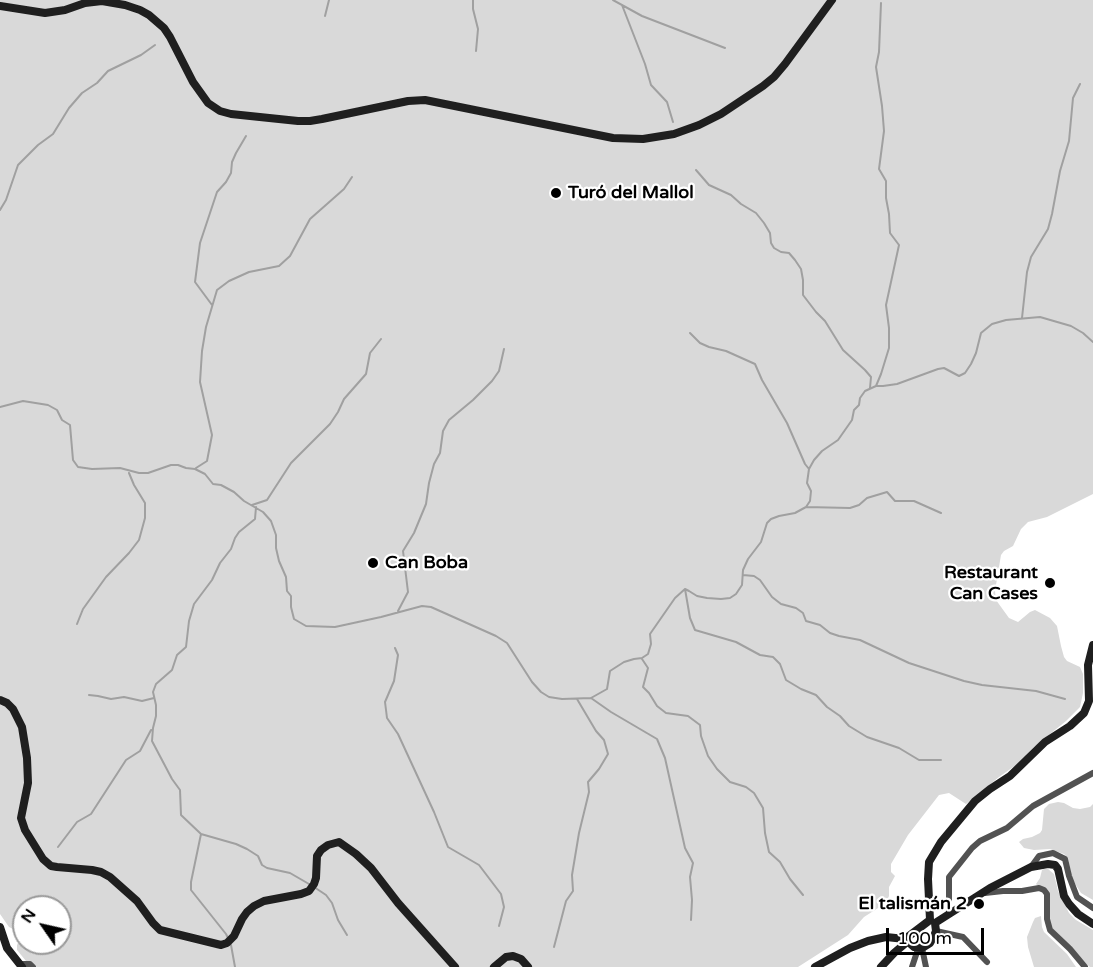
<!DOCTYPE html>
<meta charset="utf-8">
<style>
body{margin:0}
#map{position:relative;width:1093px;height:967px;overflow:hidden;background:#fff;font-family:"Varela Round",sans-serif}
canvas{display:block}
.north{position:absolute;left:12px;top:895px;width:60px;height:60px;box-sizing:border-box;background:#fff;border:2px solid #999;border-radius:50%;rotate:304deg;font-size:16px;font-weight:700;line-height:24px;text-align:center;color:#000}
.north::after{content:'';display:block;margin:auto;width:21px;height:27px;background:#000;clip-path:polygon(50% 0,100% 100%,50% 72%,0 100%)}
.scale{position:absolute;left:886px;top:928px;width:98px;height:27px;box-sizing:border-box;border:3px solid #000;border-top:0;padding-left:8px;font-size:18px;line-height:21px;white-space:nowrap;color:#000;-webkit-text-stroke:4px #fff;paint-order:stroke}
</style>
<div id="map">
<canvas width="1093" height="967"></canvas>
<div class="north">N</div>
<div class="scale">100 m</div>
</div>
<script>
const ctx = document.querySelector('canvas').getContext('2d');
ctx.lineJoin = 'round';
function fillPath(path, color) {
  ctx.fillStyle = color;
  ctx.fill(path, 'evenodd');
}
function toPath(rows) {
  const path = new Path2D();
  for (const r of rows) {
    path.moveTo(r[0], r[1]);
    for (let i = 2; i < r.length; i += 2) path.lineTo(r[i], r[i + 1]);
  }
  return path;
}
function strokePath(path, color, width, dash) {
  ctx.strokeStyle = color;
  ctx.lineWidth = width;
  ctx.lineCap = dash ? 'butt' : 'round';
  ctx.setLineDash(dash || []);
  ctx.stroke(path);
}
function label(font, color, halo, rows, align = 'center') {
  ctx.font = font + ' "Varela Round",sans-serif';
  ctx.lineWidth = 4.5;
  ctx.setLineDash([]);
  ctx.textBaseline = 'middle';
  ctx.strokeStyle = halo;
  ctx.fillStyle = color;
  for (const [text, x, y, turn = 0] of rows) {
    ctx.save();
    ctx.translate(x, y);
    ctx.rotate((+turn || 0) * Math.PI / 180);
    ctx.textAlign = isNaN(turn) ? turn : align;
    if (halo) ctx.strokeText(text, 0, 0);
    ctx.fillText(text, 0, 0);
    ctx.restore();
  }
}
fillPath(toPath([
 [0,0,1093,0,1093,494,1047,517,1028,522,1021,529,1013,546,1004,551,1001,555,995,591,996,600,1009,618,1018,622,1030,612,1035,610,1050,618,1057,626,1061,646,1064,657,1067,661,1080,667,1083,674,1083,693,1080,707,1066,721,1034,747,1016,765,999,777,966,804,949,793,939,795,908,835,891,864,891,872,895,876,889,887,889,896,886,903,864,917,848,935,798,967,37,967,26,961,17,950,17,945,22,937,22,933,9,927,0,914],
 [24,907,60,907,60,943,24,943],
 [1058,802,1064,803,1073,808,1080,809,1090,807,1093,804,1093,900,1081,893,1072,879,1068,858,1064,854,1050,849,1034,850,1024,848,1019,842,1023,839,1032,837,1040,833,1042,830,1044,809,1049,804],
 [1044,869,1048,869,1054,874,1058,891,1069,913,1076,920,1093,930,1093,967,1090,967,1085,963,1052,928,1049,918,1050,899,1036,884,1040,878,1042,870],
 [1041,916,1042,927,1044,932,1067,954,1076,967,1034,967,1028,947,1027,937,1033,922,1035,918]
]), '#d9d9d9');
strokePath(toPath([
 [473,0,473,9,478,29,476,51],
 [613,0,642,16,725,48],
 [622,5,645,64,651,85,667,102,673,122],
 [325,16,329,0],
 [696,170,709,185,731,195,741,204,756,213,764,223,770,233,771,243,774,248,781,252,789,253,795,260,801,269,803,280,803,295,816,312,825,321,843,350,865,370,871,377,870,388],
 [0,210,6,200,18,165,38,145,53,134,69,108,82,93,97,83,108,71,141,55,155,45],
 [212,305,195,282,200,243,217,192,226,182,231,173,232,162,236,153,246,136],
 [1022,318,1027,272,1031,257,1048,229,1052,214,1060,171,1069,141,1073,98,1080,84],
 [690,333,700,343,709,347,726,351,755,364,762,380,787,423,805,464,809,469],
 [876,386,883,386,897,384,938,369,944,368,959,376,965,373,971,364,976,353,981,333,992,324,1006,320,1040,317,1071,326,1083,333,1093,342],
 [0,407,23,401,48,405,57,410,62,420,70,425,73,460,78,467,92,469,120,468,139,473,148,473,171,465,178,465,186,468,195,469,205,474,213,484,221,485,234,492,244,501,263,512,271,521,276,535,276,548,279,561,286,577,287,591,291,596,291,607,294,619,306,626,335,627,381,617,422,606,431,607,496,636,507,643,532,682,541,692,549,697,562,699,591,698,607,689,610,671,624,662,634,659,642,658,648,654,651,644,650,634,675,598,685,589],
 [196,468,207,461,212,435,200,382,202,351,206,327,217,290,229,281,249,272,279,266,290,256,310,219,344,189,352,177],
 [252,505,267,500,291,463,330,424,338,412,344,399,366,374,370,353,381,339],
 [806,507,850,508,859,505,867,498,887,492,895,501,914,501,941,513],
 [743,575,754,576,760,580,772,597,781,604,796,608,803,613,806,621,820,625,830,633,839,636,860,640,909,663,964,681,982,685,1036,691,1065,699],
 [685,589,689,591,697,596,707,598,721,599,730,598,736,594,742,585,743,570,748,559,761,542,767,523,771,519,779,516,795,513,806,507,810,501,811,491,807,483,809,469,814,460,822,451,838,440,852,420,854,410,859,405,860,398,865,391,876,386,881,374,889,348,889,328,886,305,899,245,890,233,889,214,886,198,886,181,879,169,884,131,882,106,876,67,879,52,881,3],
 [685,589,690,618,695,630,736,642,760,655,773,657,780,664,786,680,801,689,816,695,827,707,840,716,849,726,867,737,899,748,919,760,941,760],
 [398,611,408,592,403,551,414,533,426,504,429,483,434,464,440,453,443,431,449,420,473,400,492,381,499,371,504,349],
 [77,624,83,609,106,577,129,553,139,540,145,518,145,503,134,485,129,473],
 [395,648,398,655,394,681,385,702,387,718,398,734,434,812,448,847,479,865,501,894,504,907,499,926],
 [642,659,648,668,643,687,649,693,657,706,666,713,688,716,700,725,701,736,708,756,717,769,730,782,746,787,754,793,763,808,765,833,769,852,780,862,790,879,803,895],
 [89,695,98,696,111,699,124,697,142,701,154,698],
 [591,698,611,712,657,739,665,758,685,848,693,863,690,877,692,900,691,920],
 [201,834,236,844,247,849,258,856,262,865,267,868,290,873,309,884],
 [58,847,77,822,91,814,126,760,140,751,151,730],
 [314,887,326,895,332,903,338,920,347,935],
 [229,940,226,934,191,890,191,882,201,834,181,815,180,790,172,779,152,741,153,728,156,716,156,705,153,692,156,684,172,670,177,655,186,647,189,621,194,604,212,580,220,563,231,549,235,538,239,532,255,519,256,507],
 [231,945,235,967],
 [554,947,566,901,573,891,572,875,579,833,589,792,588,782,599,769,608,754,604,740,596,731,577,699]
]), '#a0a0a0', 2);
strokePath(toPath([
 [1031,867,1039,856,1053,853,1065,859,1069,876,1077,897,1093,908],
 [985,893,1003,891,1022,891,1039,888,1044,890,1047,894,1047,919,1050,930,1070,949,1085,967],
 [949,913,949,877,972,848,980,841,1007,828,1033,806,1093,773],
 [936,931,963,937,987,962],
 [922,948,926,967],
 [20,964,30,964,33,967],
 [912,967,918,949]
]), '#525252', 6);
strokePath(toPath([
 [0,6,45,13,65,10,85,3,102,1,125,5,140,10,149,15,164,28,170,37,193,82,208,103,220,111,231,114,298,121,310,121,322,119,408,101,425,100,613,138,643,139,674,134,699,125,721,114,763,86,774,77,785,64,832,0],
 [0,700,7,703,13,709,22,727,27,758,28,783,21,818,25,830,43,859,51,866,57,867,92,870,101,872,110,877,137,901,153,923,160,930,221,945,227,943,234,936,242,919,247,912,254,906,264,901,301,894,309,891,314,884,316,878,317,856,321,850,328,845,339,842,356,854,371,868,398,903,455,967],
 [930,920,928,879,929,862,941,842,975,801,990,789,1010,776,1045,742,1070,726,1084,713,1089,701,1088,665,1093,645],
 [935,923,990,888,1031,867,1048,864,1055,865,1058,869,1064,896,1069,904,1078,914,1093,924],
 [0,927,7,948,22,967],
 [905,939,914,947,922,948,930,943,934,936,936,931,935,923],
 [905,939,930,920],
 [494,967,506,957,513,956,521,959,528,967],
 [815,967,850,948,868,941,886,937,905,939],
 [881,967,894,953,907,942]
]), '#1f1f1f', 8);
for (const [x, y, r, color] of [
 [556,193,6,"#000"],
 [373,563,6,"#000"],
 [1050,583,6,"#000"],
 [979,904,6,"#000"]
]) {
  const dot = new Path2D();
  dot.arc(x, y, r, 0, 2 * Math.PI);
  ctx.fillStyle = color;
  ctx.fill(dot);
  strokePath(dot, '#fff', 2);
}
label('bold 18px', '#000', '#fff', [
 ["Turó del Mallol",568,193],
 ["Can Boba",385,563],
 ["Restaurant",1038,573,"right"],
 ["Can Cases",1038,594,"right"],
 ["El talismán 2",967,904,"right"]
], 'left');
</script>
